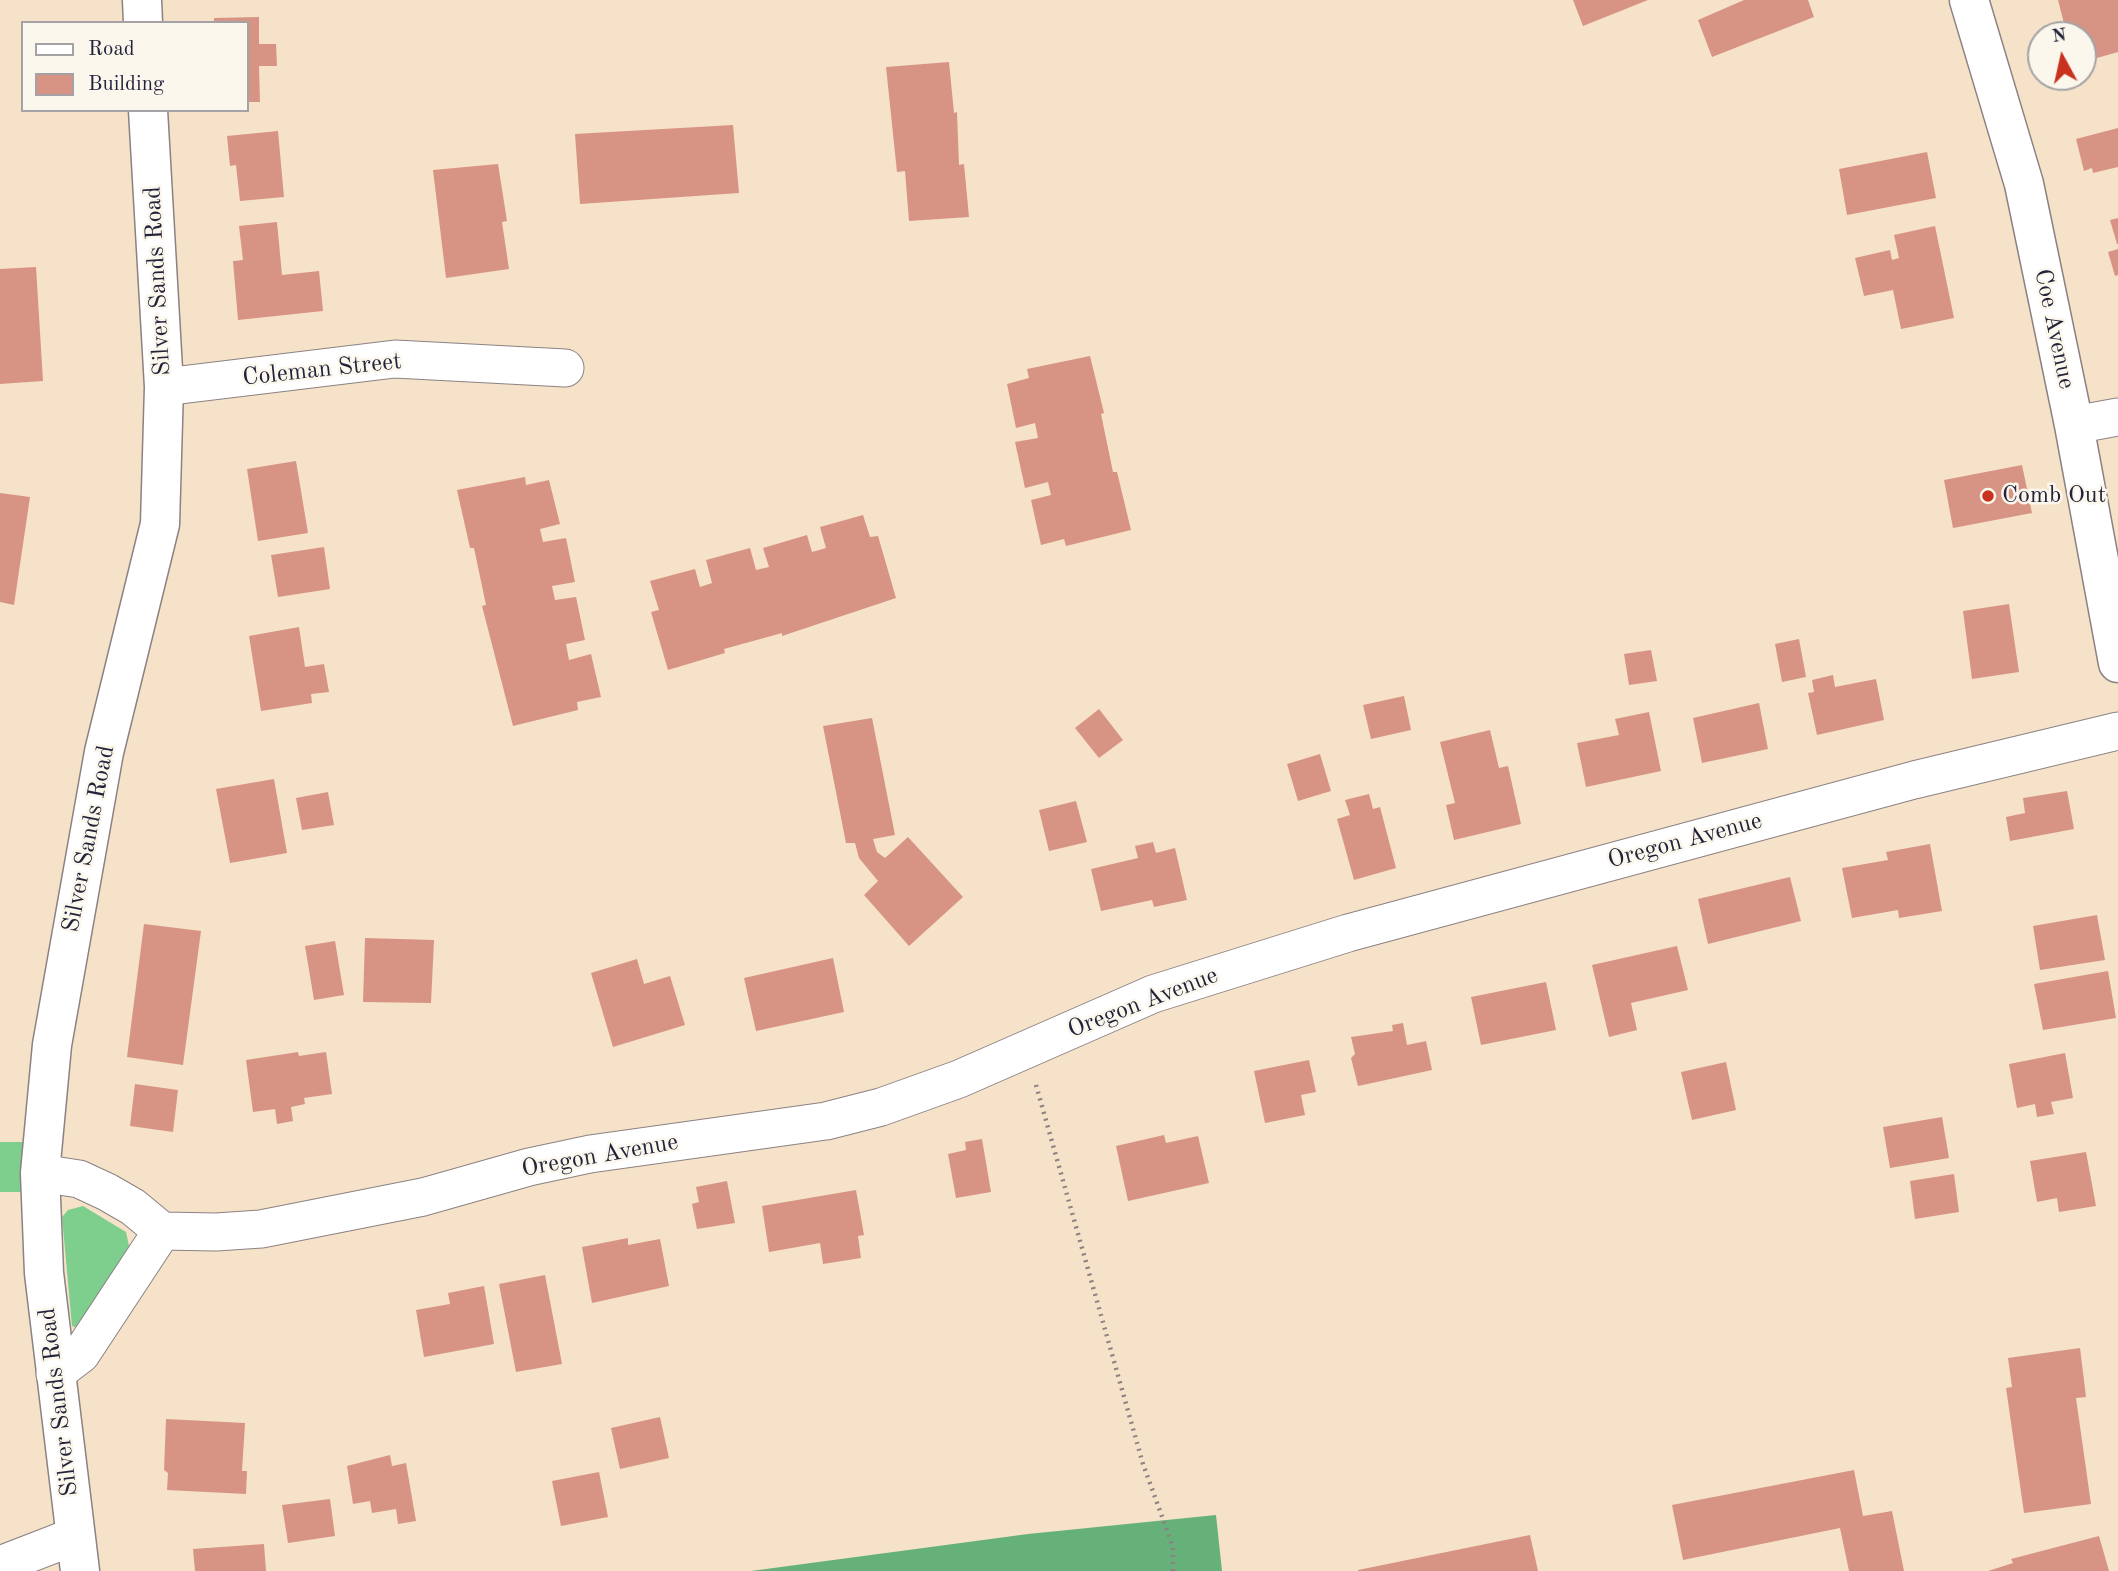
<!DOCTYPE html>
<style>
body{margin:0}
#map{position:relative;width:2118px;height:1571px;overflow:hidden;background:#f6e2c9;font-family:"Old Standard TT",serif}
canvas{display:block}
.legend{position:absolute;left:21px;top:21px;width:228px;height:91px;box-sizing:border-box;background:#fbf7ec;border:2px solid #a4a2a5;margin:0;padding:9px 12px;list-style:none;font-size:21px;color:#22223b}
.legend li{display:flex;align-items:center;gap:14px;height:35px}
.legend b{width:35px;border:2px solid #a4a2a5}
.north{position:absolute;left:2027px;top:21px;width:70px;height:70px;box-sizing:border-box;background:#fbf7ec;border:2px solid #a4a2a5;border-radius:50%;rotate:352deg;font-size:19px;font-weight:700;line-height:28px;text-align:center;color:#22223b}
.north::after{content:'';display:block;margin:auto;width:24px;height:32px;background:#c8321e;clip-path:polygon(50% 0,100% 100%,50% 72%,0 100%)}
</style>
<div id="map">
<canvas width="2118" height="1571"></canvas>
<ul class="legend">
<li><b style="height:9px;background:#fff"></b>Road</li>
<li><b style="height:19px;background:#d79484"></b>Building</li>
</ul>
<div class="north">N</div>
</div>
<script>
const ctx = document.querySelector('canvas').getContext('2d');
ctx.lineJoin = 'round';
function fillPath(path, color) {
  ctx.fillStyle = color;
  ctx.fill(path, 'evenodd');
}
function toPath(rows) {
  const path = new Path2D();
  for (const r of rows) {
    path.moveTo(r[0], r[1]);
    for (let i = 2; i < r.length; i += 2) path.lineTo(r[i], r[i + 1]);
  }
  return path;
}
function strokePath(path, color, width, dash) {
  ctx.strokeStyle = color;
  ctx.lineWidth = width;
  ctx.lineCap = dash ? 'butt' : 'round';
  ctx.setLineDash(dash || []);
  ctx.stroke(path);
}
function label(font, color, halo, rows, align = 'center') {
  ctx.font = font + ' "Old Standard TT",serif';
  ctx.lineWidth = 5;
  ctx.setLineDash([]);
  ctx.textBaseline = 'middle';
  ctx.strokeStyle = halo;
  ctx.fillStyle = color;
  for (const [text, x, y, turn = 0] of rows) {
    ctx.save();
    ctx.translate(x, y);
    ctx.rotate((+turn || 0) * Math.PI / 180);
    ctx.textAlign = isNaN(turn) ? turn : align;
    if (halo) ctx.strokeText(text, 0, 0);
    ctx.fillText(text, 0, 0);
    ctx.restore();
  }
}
fillPath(toPath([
 [0,1142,23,1142,29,1192,0,1192],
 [83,1206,126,1232,129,1246,77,1328,72,1326,62,1217,68,1210]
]), '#7ece8e');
fillPath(toPath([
 [1216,1515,1222,1571,751,1571,1028,1534]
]), '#66b179');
fillPath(toPath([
 [1573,0,1648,0,1583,26],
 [1744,0,1808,0,1814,17,1712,57,1698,20],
 [2058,0,2118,0,2118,52,2083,62,2083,35,2067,35],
 [259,17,259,44,276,44,277,66,259,66,260,102,247,102,247,23,214,23,214,18],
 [949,62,954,113,957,112,959,165,964,164,969,217,909,221,905,171,897,172,886,67],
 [733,125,739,193,580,204,575,134],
 [2118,128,2118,167,2093,173,2092,168,2084,171,2076,139],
 [278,131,284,197,240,201,236,165,230,166,227,136],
 [1927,152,1936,198,1847,215,1839,169],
 [498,164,507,221,502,222,509,269,446,278,433,170],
 [2118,218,2118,244,2117,244,2110,220],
 [277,222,282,275,319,271,323,311,238,320,233,261,243,260,239,226],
 [1935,226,1954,318,1901,329,1893,290,1864,296,1855,258,1890,250,1892,260,1899,258,1894,235],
 [2118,249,2118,275,2115,276,2108,252],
 [36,267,43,381,0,384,0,269],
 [1090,356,1104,413,1101,414,1113,472,1117,472,1131,530,1066,546,1064,539,1041,545,1031,500,1051,495,1048,482,1025,488,1015,442,1038,438,1035,423,1016,428,1007,384,1029,378,1027,369],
 [296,461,308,533,258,541,247,469],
 [2022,465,2032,513,1953,528,1944,480],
 [525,477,526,485,549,480,560,524,540,529,543,542,566,538,575,582,552,586,555,600,576,597,585,640,566,644,569,660,591,654,601,697,577,702,578,710,513,726,482,606,486,605,474,548,470,548,457,490],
 [0,493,30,497,14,605,0,602],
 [863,515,870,537,878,536,896,598,782,636,782,633,724,649,725,653,668,670,651,612,659,610,650,581,695,569,700,587,712,583,706,560,750,548,756,570,769,567,763,548,807,535,812,552,826,548,820,527],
 [324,547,330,589,278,597,271,555],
 [2009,604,2019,672,1972,679,1963,611],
 [299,627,305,667,324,664,329,692,311,694,312,703,261,711,249,636],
 [1799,639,1806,677,1782,682,1775,644],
 [1651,650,1657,681,1629,685,1624,654],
 [1833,675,1835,687,1876,679,1884,720,1817,735,1808,693,1814,692,1812,680],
 [1404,696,1411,730,1371,739,1363,705],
 [1759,703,1768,749,1702,763,1693,718],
 [1099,709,1123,740,1099,758,1075,728],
 [1649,712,1661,771,1586,787,1577,743,1619,735,1615,719],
 [872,718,895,835,873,839,877,852,885,858,908,837,963,897,909,946,864,895,878,881,859,858,855,843,846,843,823,726],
 [1490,730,1499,768,1508,766,1521,824,1454,840,1446,805,1455,803,1440,742],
 [1320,754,1331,791,1298,801,1287,764],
 [274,779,287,853,230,863,216,789],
 [2067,791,2074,829,2010,841,2006,817,2025,813,2023,798],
 [328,792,334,825,302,830,296,798],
 [1369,794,1373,809,1380,807,1396,868,1354,880,1337,819,1350,815,1345,800],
 [1076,801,1087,842,1049,851,1039,810],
 [1153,842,1156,853,1175,848,1187,900,1154,907,1152,900,1101,911,1091,869,1138,858,1135,846],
 [1930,844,1942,911,1899,918,1898,910,1852,918,1842,868,1888,860,1886,852],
 [1790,877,1801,921,1708,944,1698,899],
 [2097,915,2105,960,2040,970,2033,926],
 [144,924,201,931,183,1065,127,1057],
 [365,938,434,940,431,1003,363,1002],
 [335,941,344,995,314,1000,305,946],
 [1677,946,1688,990,1631,1003,1637,1030,1609,1037,1592,965],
 [833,958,844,1012,756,1031,744,978],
 [637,959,644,984,670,976,685,1025,613,1047,591,973],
 [2108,971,2116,1018,2043,1030,2034,984],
 [1546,982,1556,1030,1481,1045,1471,997],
 [1403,1023,1407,1045,1426,1041,1432,1070,1358,1086,1351,1058,1355,1054,1351,1037,1393,1031,1392,1025],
 [298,1052,299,1056,326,1052,332,1094,304,1098,305,1104,291,1107,293,1121,277,1124,275,1109,253,1112,246,1060],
 [2065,1053,2073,1098,2051,1102,2054,1114,2037,1117,2035,1104,2017,1108,2009,1064],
 [1309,1060,1316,1092,1301,1095,1305,1115,1265,1123,1254,1071],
 [1726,1062,1736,1110,1692,1120,1681,1072],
 [135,1084,178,1090,173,1132,130,1126],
 [1942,1117,1949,1158,1890,1168,1883,1127],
 [1164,1135,1166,1143,1198,1136,1209,1183,1128,1201,1116,1146],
 [982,1139,991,1192,956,1198,948,1154,966,1150,965,1142],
 [2086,1152,2096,1206,2059,1212,2057,1198,2037,1202,2030,1161],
 [1954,1174,1959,1212,1915,1219,1910,1181],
 [727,1181,735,1223,697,1229,692,1204,699,1202,696,1187],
 [856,1190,864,1235,858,1236,861,1258,823,1264,820,1243,769,1252,762,1206],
 [628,1238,628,1245,660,1239,669,1286,592,1303,582,1247],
 [545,1275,562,1364,516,1372,499,1284],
 [484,1286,494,1344,424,1357,416,1310,450,1304,448,1293],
 [2080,1348,2086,1397,2076,1398,2091,1504,2024,1513,2006,1388,2012,1387,2008,1358],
 [660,1417,669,1458,620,1469,611,1428],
 [166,1419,245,1423,242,1471,247,1471,246,1494,167,1490,168,1473,164,1470],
 [390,1455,392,1466,406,1463,416,1521,398,1524,396,1509,372,1513,370,1501,353,1504,347,1466],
 [1854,1470,1863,1516,1892,1511,1904,1571,1849,1571,1840,1528,1683,1560,1672,1505],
 [599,1472,608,1517,561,1526,552,1481],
 [330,1499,335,1536,288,1543,282,1505],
 [1530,1535,1538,1571,1358,1571,1358,1570],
 [2099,1536,2109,1571,1988,1571,2013,1563,2011,1559],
 [264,1544,266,1571,195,1571,193,1549]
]), '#d79484');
const street = toPath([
 [164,387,395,359,565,368],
 [2074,425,2118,417],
 [40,1173,79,1179,107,1192,133,1207,162,1231],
 [55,1374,81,1354,162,1231,216,1232,261,1229,423,1197,529,1167,590,1154,826,1121,881,1107,959,1079,1153,994,1348,933,1914,780,2118,731],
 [0,1565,75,1536]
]);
const secondary = toPath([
 [142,0,143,23],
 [1969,0,2024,184,2074,425,2118,663],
 [80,1571,44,1273,40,1173,52,1045,104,752,160,524,164,387,148,110]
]);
strokePath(street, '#8c8282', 39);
strokePath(secondary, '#8c8282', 41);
strokePath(toPath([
 [1036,1085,1143,1464,1173,1547,1173,1571]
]), '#8c8282', 4.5, [2, 5]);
strokePath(street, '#fff', 37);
strokePath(secondary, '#fff', 38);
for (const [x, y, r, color] of [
 [1988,496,7,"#c8321e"]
]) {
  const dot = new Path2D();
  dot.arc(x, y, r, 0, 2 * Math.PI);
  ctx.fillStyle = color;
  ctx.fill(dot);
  strokePath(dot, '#fbf7ec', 2.5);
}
label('24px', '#22223b', '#fbf7ec', [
 ["Silver Sands Road",158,281,-93],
 ["Coe Avenue",2054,329,78],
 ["Coleman Street",322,370,-6],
 ["Silver Sands Road",89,839,-79],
 ["Oregon Avenue",1685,841,-15],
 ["Oregon Avenue",1143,1003,-21],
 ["Oregon Avenue",600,1156,-10],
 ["Silver Sands Road",59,1402,-97]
]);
label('24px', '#22223b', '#fbf7ec', [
 ["Comb Out",2002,496]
], 'left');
</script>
